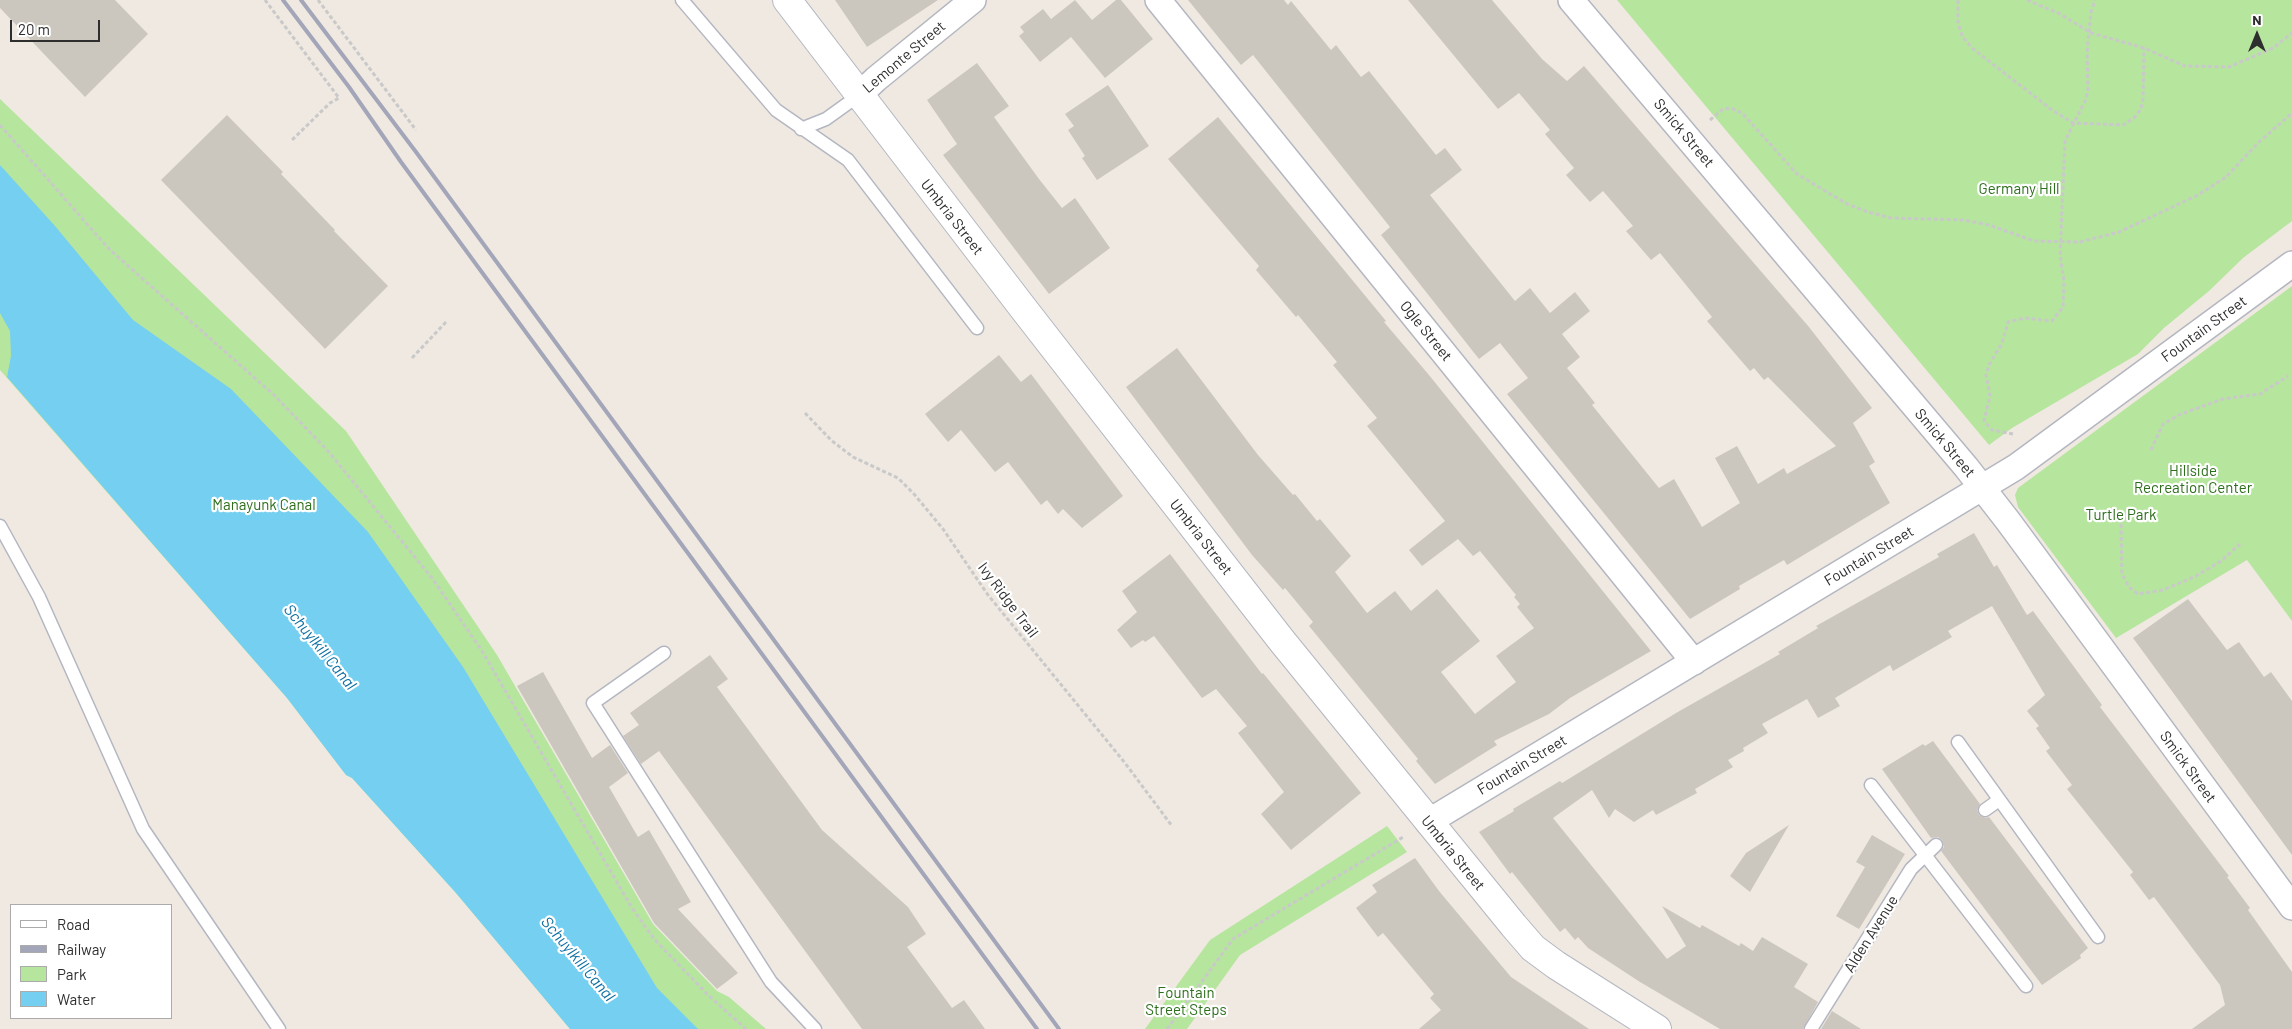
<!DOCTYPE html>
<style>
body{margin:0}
#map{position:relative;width:2292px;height:1029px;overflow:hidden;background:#efe9e1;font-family:Barlow,sans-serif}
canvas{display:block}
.legend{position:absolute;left:10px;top:904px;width:162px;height:115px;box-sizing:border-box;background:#fff;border:1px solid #ababab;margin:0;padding:6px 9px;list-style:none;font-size:15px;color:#2e2e2e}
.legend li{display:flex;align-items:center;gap:10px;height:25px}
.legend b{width:25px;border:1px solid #ababab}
.north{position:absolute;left:2232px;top:10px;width:50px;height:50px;-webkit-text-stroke:4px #fff;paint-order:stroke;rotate:0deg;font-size:14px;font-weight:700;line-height:20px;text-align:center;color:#2e2e2e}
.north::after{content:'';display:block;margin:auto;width:18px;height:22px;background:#2e2e2e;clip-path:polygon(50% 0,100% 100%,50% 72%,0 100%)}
.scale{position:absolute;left:10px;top:20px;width:90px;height:22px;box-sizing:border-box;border:2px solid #2e2e2e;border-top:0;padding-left:6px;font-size:15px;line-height:18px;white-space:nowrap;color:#2e2e2e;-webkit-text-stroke:4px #fff;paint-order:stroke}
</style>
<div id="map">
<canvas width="2292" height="1029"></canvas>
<ul class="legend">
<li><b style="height:6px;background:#fff"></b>Road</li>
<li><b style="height:6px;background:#a3a6b8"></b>Railway</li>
<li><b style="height:14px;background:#b6e59e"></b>Park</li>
<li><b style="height:14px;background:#75cff0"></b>Water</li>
</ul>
<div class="north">N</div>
<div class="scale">20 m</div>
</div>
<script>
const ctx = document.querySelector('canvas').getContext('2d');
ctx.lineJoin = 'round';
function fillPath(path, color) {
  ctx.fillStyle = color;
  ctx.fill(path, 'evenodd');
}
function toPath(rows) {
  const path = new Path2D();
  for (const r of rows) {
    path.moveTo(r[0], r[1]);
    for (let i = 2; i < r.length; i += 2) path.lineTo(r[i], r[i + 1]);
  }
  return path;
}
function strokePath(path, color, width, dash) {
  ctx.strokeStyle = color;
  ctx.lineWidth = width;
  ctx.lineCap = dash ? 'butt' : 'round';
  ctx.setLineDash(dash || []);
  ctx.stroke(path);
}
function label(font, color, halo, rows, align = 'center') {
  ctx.font = font + ' Barlow,sans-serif';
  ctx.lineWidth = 4.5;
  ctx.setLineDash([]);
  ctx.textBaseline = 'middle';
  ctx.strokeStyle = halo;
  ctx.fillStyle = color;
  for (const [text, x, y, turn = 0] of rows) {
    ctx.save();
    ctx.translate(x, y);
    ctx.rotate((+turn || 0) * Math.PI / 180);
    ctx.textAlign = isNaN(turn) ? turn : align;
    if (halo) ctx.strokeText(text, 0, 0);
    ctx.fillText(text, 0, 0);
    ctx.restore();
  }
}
fillPath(toPath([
 [1617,0,2292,0,2292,221,2243,258,2209,291,2164,328,2138,354,2012,428,1989,445],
 [0,99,346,431,497,655,653,924,717,991,729,997,766,1029,570,1029,456,893,352,778,346,775,287,698,0,370],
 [2292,286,2292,621,2247,560,2116,638,2018,507,2015,495,2018,488],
 [1387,826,1407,852,1240,955,1187,1029,1145,1029,1210,940]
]), '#b6e59e');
fillPath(toPath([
 [0,165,55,226,133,320,231,389,368,532,463,667,657,988,698,1029,570,1029,456,893,352,778,346,775,287,698,7,377,11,356,10,331,0,313]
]), '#75cff0');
fillPath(toPath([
 [0,0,115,0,148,34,85,97,0,8],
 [835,0,938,0,867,47],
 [1075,0,1092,20,1116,0,1121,0,1153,39,1105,78,1071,37,1040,62,1019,36,1024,32,1020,27,1043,9,1051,19],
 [1188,0,1284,0,1288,5,1291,1,1331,50,1336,45,1361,77,1369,71,1436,155,1445,148,1462,170,1430,195,1515,301,1530,288,1550,313,1575,292,1590,311,1562,334,1580,357,1567,368,1595,403,1592,405,1659,488,1674,479,1702,527,1740,503,1715,458,1737,446,1758,484,1784,468,1787,474,1836,446,1768,377,1764,380,1754,368,1750,371,1707,321,1712,317,1660,253,1651,260,1626,231,1633,226,1603,191,1590,202,1566,175,1574,168,1545,134,1550,130,1519,93,1498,109,1408,0,1492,0,1542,59,1567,81,1584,66,1809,327,1872,408,1853,423,1875,462,1869,466,1890,503,1787,565,1784,560,1739,586,1740,589,1690,619,1507,394,1528,378,1500,343,1479,359,1381,235,1390,227,1253,55,1241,65],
 [977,63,1009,106,994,117,1039,179,1062,208,1075,198,1110,248,1049,294,943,155,957,144,927,100],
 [1108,85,1149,146,1097,180,1082,158,1085,156,1068,130,1074,126,1065,114],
 [227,115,283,172,281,174,335,230,334,231,388,286,325,349,161,180],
 [1218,117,1386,321,1384,322,1429,375,1651,651,1570,698,1549,714,1494,741,1497,745,1435,784,1416,761,1418,759,1309,626,1313,622,1285,588,1283,590,1252,555,1126,387,1177,348,1258,455,1293,495,1295,494,1317,521,1320,519,1351,556,1335,572,1367,613,1395,591,1411,611,1437,589,1480,641,1441,672,1475,714,1516,682,1496,656,1534,628,1517,607,1520,604,1514,597,1516,595,1480,551,1473,556,1458,539,1422,566,1409,550,1445,521,1367,426,1377,418,1333,365,1337,362,1298,315,1296,317,1256,270,1259,266,1168,159],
 [999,355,1021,382,1031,374,1123,496,1082,528,1063,509,1058,514,1047,500,1041,505,1008,462,995,472,961,430,948,442,925,414],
 [1974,533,1994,567,1997,565,2027,615,2033,611,2102,705,2100,707,2229,876,2227,877,2250,908,2248,910,2292,972,2292,1029,2192,1029,2225,1005,2220,985,2154,897,2149,900,2130,875,2133,872,2067,789,2072,785,2046,751,2050,748,2036,728,2039,726,2027,711,2045,695,1992,606,1948,631,1952,637,1893,671,1890,665,1835,698,1840,706,1818,718,1807,699,1762,724,1768,733,1743,748,1744,751,1728,760,1733,767,1695,789,1697,793,1656,815,1653,810,1634,822,1615,809,1609,818,1592,790,1553,818,1667,959,1686,946,1662,906,1700,928,1702,925,1739,946,1741,943,1753,951,1762,937,1808,964,1794,987,1818,1002,1803,1029,1720,1029,1640,982,1588,948,1578,937,1575,940,1565,928,1560,932,1512,872,1510,874,1479,832,1514,811,1513,809,1560,781,1562,783,1676,713,1780,654,1778,652,1818,628,1816,626,1939,557,1937,554],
 [1170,554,1262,674,1263,673,1361,793,1291,850,1261,814,1284,792,1238,733,1247,726,1216,689,1202,698,1154,636,1145,642,1143,640,1131,648,1117,630,1137,612,1122,591],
 [2188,599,2227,650,2239,642,2264,677,2271,672,2292,701,2292,855,2133,638],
 [710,655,728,679,717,687,822,830,908,907,926,934,907,947,952,1008,964,1000,985,1029,862,1029,659,751,641,764,623,736,639,725,630,713],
 [543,672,592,758,610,745,628,773,609,787,638,837,649,830,691,902,678,909,738,973,717,989,654,923,517,686],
 [1933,741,1980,804,1977,810,1979,815,1985,818,1989,817,2088,948,2080,955,2081,958,2042,985,1941,851,1944,847,1942,840,1938,837,1931,838,1882,769,1923,744,1925,746],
 [1789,825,1750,892,1730,876,1746,853],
 [1872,835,1905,854,1859,929,1836,916,1865,867,1856,862],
 [1415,858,1439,891,1511,977,1589,1029,1419,1029,1441,1010,1430,998,1434,994,1383,933,1378,937,1356,908,1377,892,1372,885],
 [1832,1011,1861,1029,1821,1029]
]), '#cbc7bf');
const service = toPath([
 [682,0,776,110,848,160,977,328],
 [801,129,826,119,858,96],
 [0,526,39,597,143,829,279,1029],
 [664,653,593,703,771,982,815,1029],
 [1958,742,2098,937],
 [1871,785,2026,986],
 [1985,810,1999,800],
 [1811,1029,1911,869,1936,845]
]);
const minor = toPath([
 [1158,0,1694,662],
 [1571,0,1966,467,2008,521,2292,907],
 [858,96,876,79,973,0],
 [1428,822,2016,467,2292,264]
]);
const secondary = toPath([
 [787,0,1023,308,1282,641,1514,926,1533,948,1556,965,1657,1029]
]);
strokePath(service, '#b4b7c1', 15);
strokePath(minor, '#b4b7c1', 28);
strokePath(secondary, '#b4b7c1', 30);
strokePath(toPath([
 [265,0,339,98,330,103,292,140],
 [318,0,416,130],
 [1958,0,1958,22,1962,36,1972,48,2052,110,2073,123,2123,125,2134,118,2141,109,2143,98,2144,48],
 [2027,0,2060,14,2091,33,2144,48,2185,66,2229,67,2273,48,2292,33],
 [1710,120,1723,109,1731,108,1742,113,1797,174,1847,204,1868,212,1891,218,1963,220,1989,225,2034,241,2080,242,2119,232,2198,195,2226,177,2258,143,2292,113],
 [0,125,109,249,275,396,327,450,432,578,482,651,632,908,654,939,708,995,746,1029],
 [412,358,446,322],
 [805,413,832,441,853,457,898,478,914,494,943,529,988,595,1125,763,1172,826],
 [2013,434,1992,430,1984,421,1990,396,1986,375,1989,365,2002,343,2008,322,2025,318,2052,321,2063,307,2064,281,2060,255,2065,141,2086,99,2088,89,2087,52,2091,12,2095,0],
 [2151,450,2163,424,2181,414,2223,399,2260,394,2288,376],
 [2121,524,2122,574,2129,587,2138,594,2163,590,2196,576,2221,561,2240,544],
 [1167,1029,1233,939,1405,836]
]), '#c9c9c9', 3, [4, 2.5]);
strokePath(service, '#fff', 12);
strokePath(minor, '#fff', 25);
strokePath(secondary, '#fff', 28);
strokePath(toPath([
 [283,0,349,87,401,162,1037,1029],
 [301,0,416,152,1059,1029]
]), '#a3a6b8', 4);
label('15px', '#2e2e2e', '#fff', [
 ["Lemonte Street",904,57,-40],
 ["Smick Street",1684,133,50],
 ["Umbria Street",952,217,52],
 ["Fountain Street",2204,329,-36],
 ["Ogle Street",1426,331,51],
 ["Smick Street",1945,443,50],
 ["Umbria Street",1201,537,52],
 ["Fountain Street",1869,556,-31],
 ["Ivy Ridge Trail",1008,600,53],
 ["Fountain Street",1522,765,-31],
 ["Smick Street",2188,767,54],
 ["Umbria Street",1453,853,51],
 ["Alden Avenue",1871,934,-58]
]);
label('15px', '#2c6e1b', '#fff', [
 ["Germany Hill",2019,189],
 ["Hillside",2193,471],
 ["Recreation Center",2193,488],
 ["Manayunk Canal",264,505],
 ["Turtle Park",2121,515],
 ["Fountain",1186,993],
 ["Street Steps",1186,1010]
]);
label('italic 16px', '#0d6fa3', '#fff', [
 ["Schuylkill Canal",320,647,51],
 ["Schuylkill Canal",578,959,50]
]);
</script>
